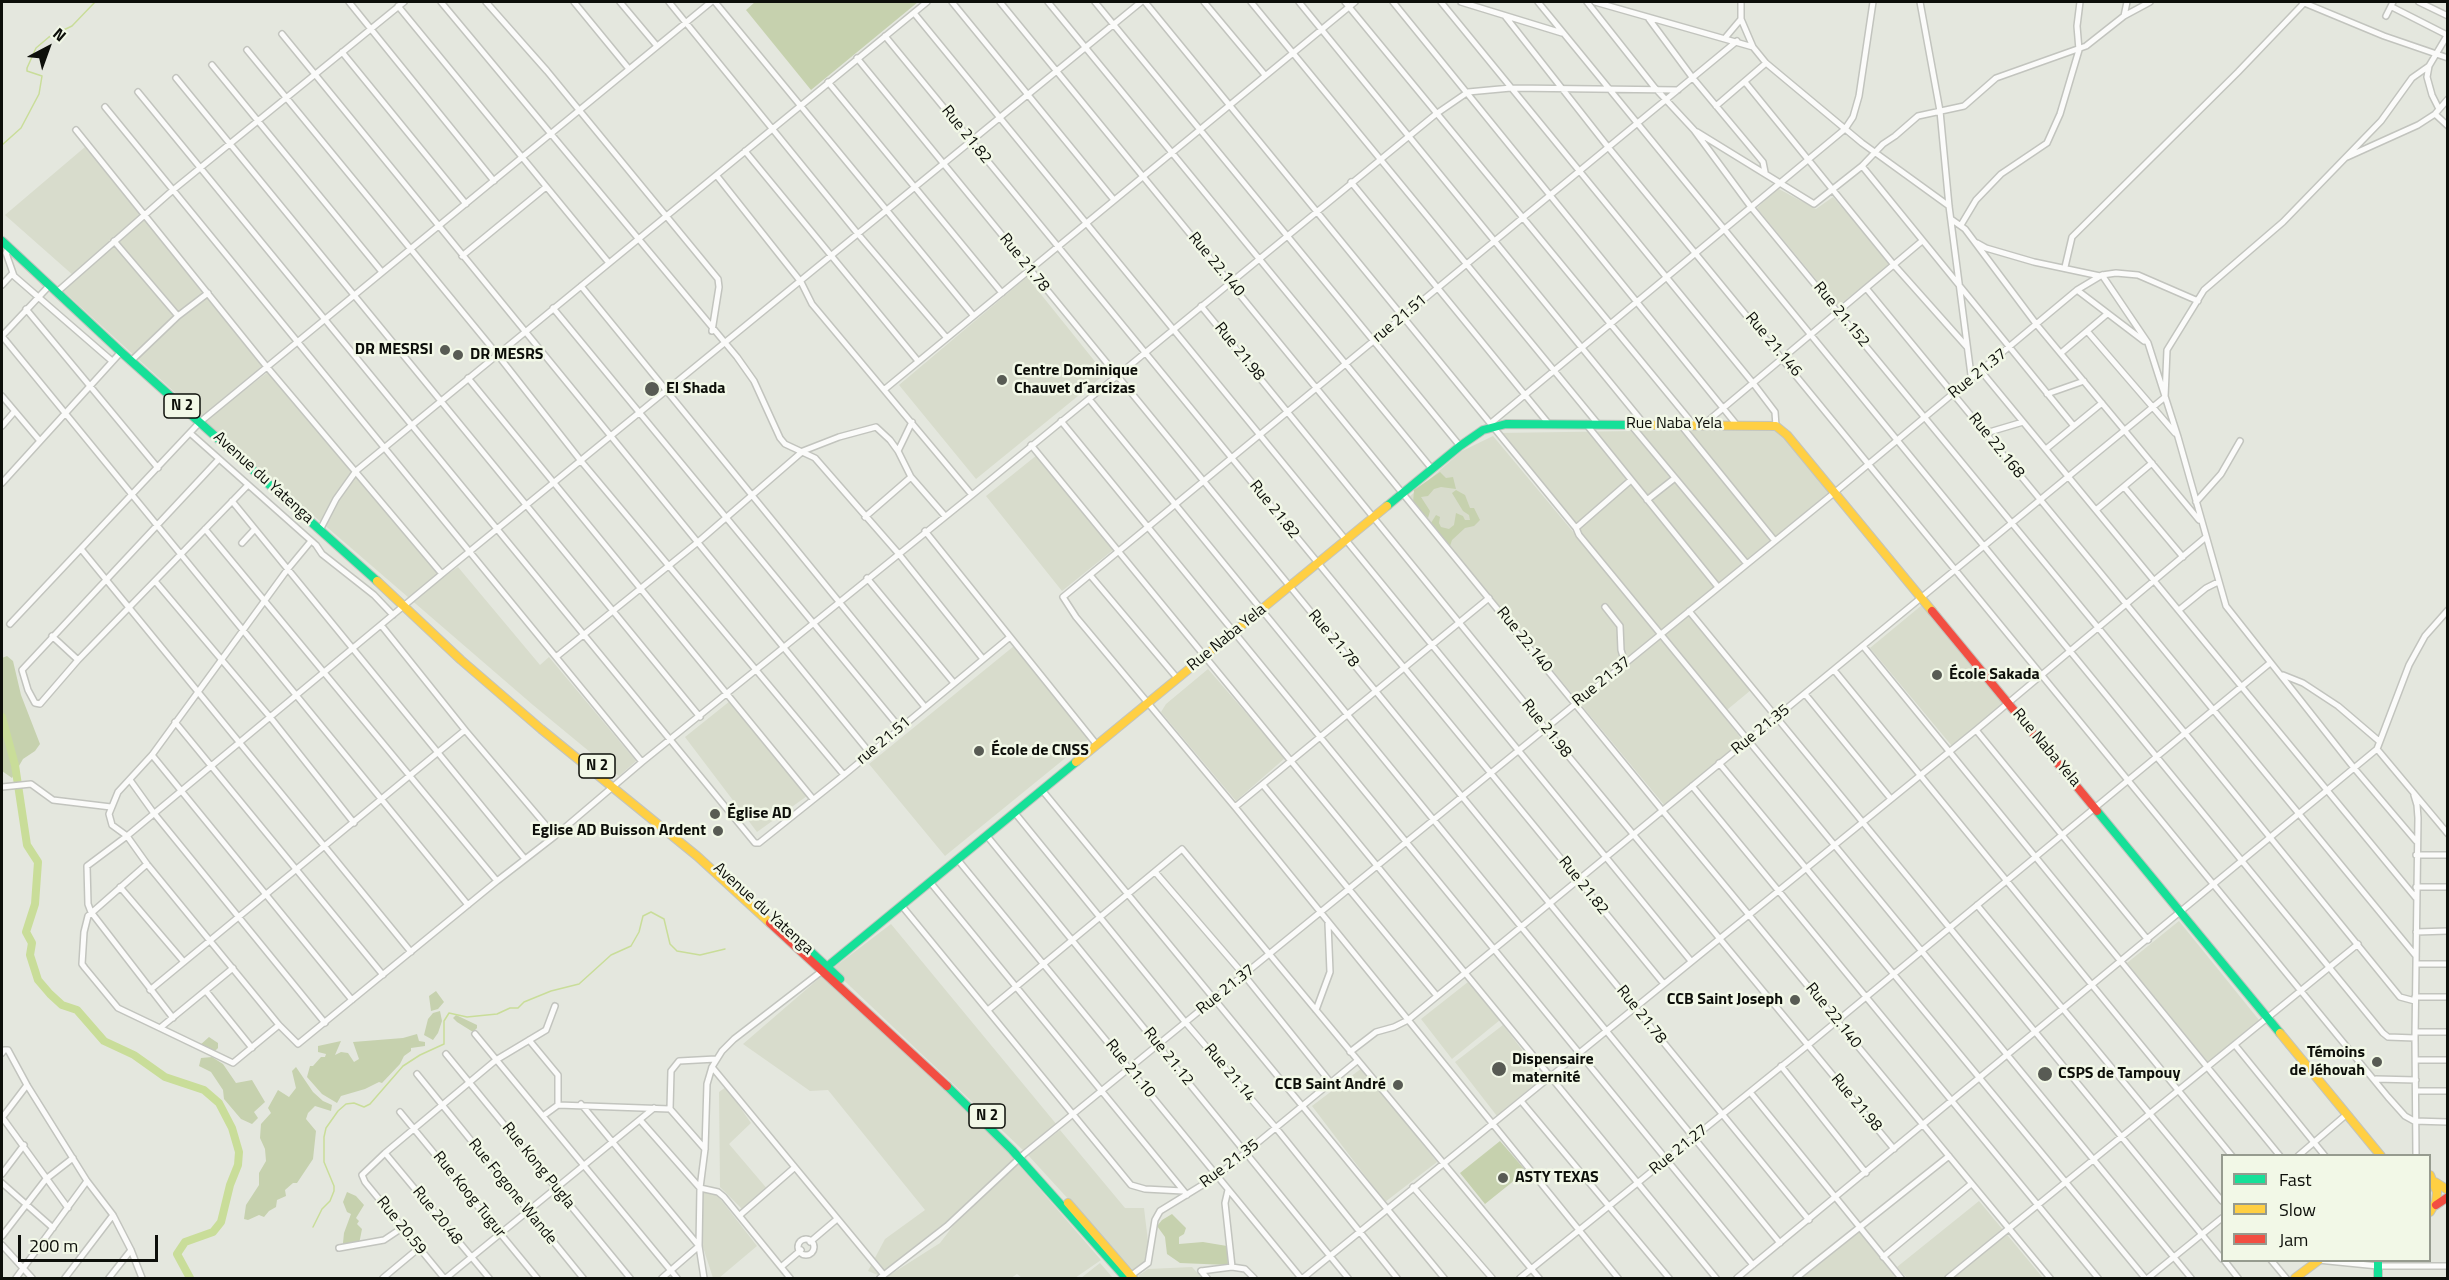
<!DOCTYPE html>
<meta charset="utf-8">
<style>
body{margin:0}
#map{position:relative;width:2449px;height:1280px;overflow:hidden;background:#e4e7de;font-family:"Titillium Web",sans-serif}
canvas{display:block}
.frame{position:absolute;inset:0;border:3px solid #0d0f0a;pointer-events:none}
.legend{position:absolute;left:2221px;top:1154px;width:210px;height:108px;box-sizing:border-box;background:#f2f8e7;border:2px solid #969b8f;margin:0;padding:8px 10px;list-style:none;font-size:18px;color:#0d0f0a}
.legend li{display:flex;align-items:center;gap:12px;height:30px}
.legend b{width:30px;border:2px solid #969b8f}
.north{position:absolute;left:18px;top:18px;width:60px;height:60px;-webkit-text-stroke:4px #f2f8e7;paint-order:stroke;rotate:41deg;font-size:16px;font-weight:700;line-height:24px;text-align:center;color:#0d0f0a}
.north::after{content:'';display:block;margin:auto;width:21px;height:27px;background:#0d0f0a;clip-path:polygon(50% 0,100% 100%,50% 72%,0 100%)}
.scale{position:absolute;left:18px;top:1235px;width:140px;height:27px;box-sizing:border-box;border:3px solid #0d0f0a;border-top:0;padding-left:8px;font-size:18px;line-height:21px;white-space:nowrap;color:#0d0f0a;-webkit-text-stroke:4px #f2f8e7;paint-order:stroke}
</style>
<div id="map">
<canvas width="2449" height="1280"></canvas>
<div class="frame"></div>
<ul class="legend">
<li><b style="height:8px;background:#16e098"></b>Fast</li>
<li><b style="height:8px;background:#ffcf43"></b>Slow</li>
<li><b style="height:8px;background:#f24e42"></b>Jam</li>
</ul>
<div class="north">N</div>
<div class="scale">200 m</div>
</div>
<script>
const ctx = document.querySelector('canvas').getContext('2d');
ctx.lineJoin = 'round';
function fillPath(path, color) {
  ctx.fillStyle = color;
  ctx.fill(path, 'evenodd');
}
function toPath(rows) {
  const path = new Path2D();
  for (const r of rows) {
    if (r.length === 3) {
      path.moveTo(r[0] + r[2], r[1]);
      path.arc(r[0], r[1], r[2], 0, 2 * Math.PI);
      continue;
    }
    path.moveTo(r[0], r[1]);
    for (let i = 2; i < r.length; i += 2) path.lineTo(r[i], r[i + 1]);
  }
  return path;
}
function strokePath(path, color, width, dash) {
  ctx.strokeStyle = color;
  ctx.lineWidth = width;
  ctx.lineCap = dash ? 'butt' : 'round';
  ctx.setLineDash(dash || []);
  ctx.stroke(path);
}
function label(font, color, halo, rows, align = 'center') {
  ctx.font = font + ' "Titillium Web",sans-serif';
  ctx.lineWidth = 5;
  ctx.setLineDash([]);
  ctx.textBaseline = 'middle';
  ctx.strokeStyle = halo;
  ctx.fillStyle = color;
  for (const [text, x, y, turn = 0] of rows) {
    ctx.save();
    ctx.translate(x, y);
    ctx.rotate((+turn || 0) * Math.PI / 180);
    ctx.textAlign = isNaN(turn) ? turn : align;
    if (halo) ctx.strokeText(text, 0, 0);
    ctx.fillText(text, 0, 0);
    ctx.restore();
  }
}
fillPath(toPath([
 [85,147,263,366,202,417,60,288,74,276,5,215],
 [1777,188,1816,209,1833,197,1891,264,1838,306,1757,208],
 [1027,277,1105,374,976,479,899,385],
 [268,372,442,578,458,567,540,665,549,657,636,761,619,776,533,705,204,421],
 [1773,429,1782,433,1830,492,1719,585,1631,478,1574,527,1497,433],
 [1493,436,1574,533,1631,484,1715,587,1687,610,1751,690,1722,714,1743,741,1665,806,1409,497,1462,451],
 [1037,455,1113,550,1062,591,986,496],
 [1922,605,2004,703,1952,746,1870,648],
 [1014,646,1090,738,945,856,869,764],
 [1208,669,1285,758,1236,801,1161,712,1166,704],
 [730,701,807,796,757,832,685,737],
 [2179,921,2259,1020,2208,1062,2127,963],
 [891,924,1057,1125,1025,1152,832,969],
 [823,975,950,1094,1015,1160,930,1242,880,1276,868,1271,885,1239,925,1210,828,1090,810,1091,743,1044],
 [1468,982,1500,1020,1452,1059,1421,1019],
 [1503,1025,1543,1077,1497,1116,1455,1062],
 [1362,1068,1437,1162,1385,1202,1312,1106],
 [726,1087,751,1123,729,1144,769,1191,744,1211,720,1187,719,1092],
 [1060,1130,1125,1208,1144,1208,1149,1250,1147,1262,1134,1271,1028,1155],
 [1018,1164,1101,1260,1075,1278,1022,1278,1017,1274,1011,1278,885,1278,940,1243,953,1226],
 [703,1192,718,1196,757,1246,719,1278,713,1278,702,1244],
 [1979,1201,2043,1278,1907,1278,1897,1267],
 [1859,1231,1897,1278,1801,1278],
 [1100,1263,1113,1278,1081,1278],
 [1192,1267,1202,1278,1141,1278,1138,1276,1148,1269]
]), '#d8dccc');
fillPath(toPath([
 [755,2,918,2,811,90,746,10],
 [1440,472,1446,478,1453,477,1456,489,1441,487,1434,489,1428,496,1421,497,1430,511,1428,518,1413,503,1414,490],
 [1456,490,1465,495,1470,508,1474,508,1480,520,1474,526,1465,528,1452,540,1450,546,1431,523,1436,515,1440,517,1439,523,1441,527,1449,529,1454,525,1456,513,1463,516,1465,520,1470,520,1469,515,1463,511,1452,493],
 [7,656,13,661,21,695,40,744,35,751,23,759,12,778,2,771,2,658],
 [436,991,444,1002,438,1009,431,1011,429,996],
 [440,1011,442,1021,438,1033,433,1040,424,1035,428,1019,433,1013],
 [456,1015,477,1025,477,1028,473,1032,457,1022,453,1018],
 [417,1034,419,1041,425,1042,425,1046,411,1048,411,1051,404,1056,400,1064,382,1083,379,1082,365,1089,341,1096,337,1103,322,1094,307,1077,310,1066,313,1066,321,1057,325,1057,326,1054,318,1052,318,1046,341,1041,335,1055,341,1052,348,1053,354,1062,359,1059,353,1042,403,1038],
 [209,1037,218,1043,218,1048,213,1053,199,1046],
 [212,1057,223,1064,236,1083,252,1080,265,1102,254,1112,258,1118,252,1124,241,1119,224,1099,223,1090,211,1072,199,1066,201,1058],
 [296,1067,313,1092,323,1101,332,1105,331,1111,315,1106,308,1113,306,1119,316,1131,313,1159,297,1183,293,1183,285,1190,286,1196,277,1200,276,1207,269,1211,264,1217,259,1215,248,1220,244,1219,246,1205,259,1185,259,1173,266,1161,265,1149,260,1138,261,1124,271,1113,268,1108,278,1090,289,1097,296,1088,292,1071],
 [1500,1141,1526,1171,1485,1204,1460,1173],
 [347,1192,356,1196,364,1205,356,1218,359,1221,357,1224,362,1229,359,1244,346,1245,343,1243,344,1233,351,1214,347,1212,343,1202],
 [1172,1214,1186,1228,1184,1234,1179,1237,1179,1244,1203,1242,1227,1246,1228,1265,1180,1263,1167,1254,1165,1237,1157,1226,1162,1220]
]), '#c6d1ae');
strokePath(toPath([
 [2,145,21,128,39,94,42,76,27,71,27,68,36,48,49,37,72,26,95,2],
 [313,1227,322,1209,330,1201,334,1191,334,1186,324,1162,324,1137,326,1128,338,1111,346,1104,354,1103,364,1107,370,1104,403,1066,420,1055,444,1044,444,1021,449,1013,467,1017,497,1014,510,1008,518,1008,524,1002,551,991,579,984,611,955,631,946,639,932,643,916,651,912,664,919,670,944,677,951,700,955,725,949]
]), '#c9dd99', 1.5);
strokePath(toPath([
 [2,717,15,765,27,845,38,862,35,904,26,932,32,943,30,955,38,980,50,994,62,1005,77,1010,104,1041,134,1055,165,1077,204,1090,219,1103,232,1128,239,1152,238,1165,230,1185,221,1222,213,1232,185,1242,177,1254,190,1278]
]), '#c9dd99', 8);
const street = toPath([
 [349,2,494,181],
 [441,2,737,357,754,381,780,438,785,444,815,458,898,553,983,659],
 [486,2,547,71,718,279,719,287,712,331],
 [574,2,629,69],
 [620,2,657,46],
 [669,2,858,234,946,337],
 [715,2,973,315],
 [952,2,1114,200],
 [1000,2,1662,810,2050,1278],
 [1048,2,1432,469],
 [1095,2,1460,446],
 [1145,2,1576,528,1579,535,2191,1278],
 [1204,2,1265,75],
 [1251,2,1598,424],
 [1299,2,1645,425],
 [1345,2,1693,424],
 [1393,2,1736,424],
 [1441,2,1753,383,1775,412,1776,426],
 [1461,2,1562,33],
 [1538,2,2383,1033,2388,1037,2415,1038],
 [1587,2,1655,88,1694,130,1751,207,2185,733,2400,997,2415,1001],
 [1595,2,1753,47,1766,63,1862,143,1949,206],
 [1741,2,1741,19,1753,47],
 [1920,2,1940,111,1949,206,1971,375,1970,379],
 [2302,2,2384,36,2448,58],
 [2419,2,2448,16],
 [398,6,609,263],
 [2392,7,2447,35],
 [914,13,1691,961],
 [1505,16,1608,147,2388,1097,2405,1116,2414,1121,2448,1122],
 [2124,16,2150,2],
 [2386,16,2393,2],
 [1649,19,1692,77,1763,162,1765,172],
 [282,34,870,753],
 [885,36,1664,984],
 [1725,38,1741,19],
 [247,50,497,354,581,461,844,775],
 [342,52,466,204],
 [857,58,1809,1220],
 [212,65,382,272],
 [176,78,700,717],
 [828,82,1002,293],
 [1745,82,1894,265,1967,347],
 [138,92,755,843,759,843,844,775,1010,637],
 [1716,106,1766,63],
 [105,107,642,762],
 [2439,109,2432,95,2427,77,2429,66,2448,34],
 [2435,114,2448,126],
 [76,130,267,367,442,574],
 [1697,132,1814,204,1862,166,1883,144,1895,136,1918,116,1964,106,1996,78,2086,46,2124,16,2127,2],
 [745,151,918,361],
 [2347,157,2418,125,2435,114,2448,99],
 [1862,166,2073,425],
 [717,176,801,282,812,304,972,495],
 [1351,182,1548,423],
 [1951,219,1965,229,2037,325,2199,520],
 [1961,225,1976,200,2001,174,2047,143,2060,114,2079,50,2077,26,2080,2],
 [114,241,178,316],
 [1977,243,1986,248,2034,262,2100,276],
 [12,252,7,250,6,253,14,276,112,361],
 [462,256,546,187],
 [2065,267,2072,237,2238,72,2305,2],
 [2102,275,2148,343,2178,437,2226,606,2354,768,2416,841],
 [2,285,12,274],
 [581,286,925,707],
 [1866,288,2416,956],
 [2077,290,2144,341],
 [57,292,173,190,404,2],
 [1201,306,1546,729,1894,1149],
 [553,308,900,728],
 [26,309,158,468],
 [2087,331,2175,433],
 [2,336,468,905],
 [2,336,49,286],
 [2061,353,2107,314],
 [131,361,178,316,208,293],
 [1981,371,2416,898],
 [468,378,813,799],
 [885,389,1355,2],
 [2047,394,2084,381],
 [2,396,40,441],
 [1089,399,1780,1243],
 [1061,421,1753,1265],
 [912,422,898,451,911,477,945,516],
 [1491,423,1845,129,1853,117,1859,96,1873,2],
 [1586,424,1718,587],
 [1680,424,1775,541],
 [1631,425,1747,564],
 [1703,425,1922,241],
 [2,426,14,412],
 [190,433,316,545,322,554,374,595,393,615],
 [1986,433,2023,422],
 [1031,445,1716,1278],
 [2046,449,2102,403],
 [219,459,22,670,28,690,35,703,40,704,78,660,248,485],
 [2,483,121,352],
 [2124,487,2183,557],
 [1647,500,1675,478],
 [232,501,525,859],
 [2196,502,2221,474,2240,441],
 [2096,510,2152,463],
 [865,517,911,477],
 [1576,528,1631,480],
 [205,529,497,881],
 [320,530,336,499,356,471,927,2],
 [925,531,1097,745],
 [311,541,287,570,152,755,118,792,109,814,112,825,127,836,147,864,279,1025,298,1044,497,881,555,836,642,762,972,495,1436,114,1468,92,1511,88,1678,90],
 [242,543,254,530],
 [81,549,411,952],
 [1090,575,1177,678],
 [867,578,954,683],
 [155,581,270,717,354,823],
 [1605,607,1620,626,1621,650,1625,663],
 [2179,610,2206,588,2218,582],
 [1689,611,2222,1259],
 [10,624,200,422,711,2],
 [52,636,78,660],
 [1863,646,2280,1156],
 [556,657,698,542,803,451,839,437,876,427,890,440,898,451],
 [1834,670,2232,1156],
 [2283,675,2303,683,2338,706,2379,741],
 [1805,694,1891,799],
 [175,722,383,975],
 [465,730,555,836],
 [1976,730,2148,940],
 [2377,749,2448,834],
 [152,755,352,1000],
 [1719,763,2145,1278],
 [130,780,153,812,325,1023],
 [1263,785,1437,996],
 [1692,786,2098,1278],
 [2,787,31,784,53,800,111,807],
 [1042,790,1444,1278],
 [2414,795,2417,805,2418,818,2415,1038,2416,1156],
 [1235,807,1489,598],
 [1015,813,1186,1023,1276,1128,1397,1278],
 [987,836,1348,1278],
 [2416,855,2448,855],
 [958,860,1301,1278],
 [147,864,88,916,84,932,82,964,85,968,118,1008,160,1028,233,968],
 [1156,873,1244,975,1331,1083],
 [930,882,1187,1195],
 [120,887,184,962],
 [2416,887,2448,887],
 [1977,905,2222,1201],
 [902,906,1131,1185,1145,1189,1183,1191],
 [2416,932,2448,931],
 [2416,964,2448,964],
 [150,990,465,730,381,625],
 [206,991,252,1048],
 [2415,997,2448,997],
 [988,1010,1182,849,1539,1278],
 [1316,1010,1330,972,1328,923],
 [173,1018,91,912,88,904,87,866,127,836,442,574,1141,2],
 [160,1028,233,1063,279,1025],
 [2416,1032,2448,1032],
 [475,1034,677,1278],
 [529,1040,558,1075,558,1105],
 [2235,1045,2325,1156],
 [1350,1052,1376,1032,1394,1027,1408,1020,2165,397,2167,350,2204,290,2283,222,2381,121,2412,78,2429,66],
 [2,1053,4,1050,8,1050,27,1085,87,1181,113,1215,131,1250,142,1278],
 [446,1054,630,1278],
 [2416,1060,2448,1060],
 [1781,1066,1866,1173],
 [712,1067,884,1275],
 [417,1074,583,1278],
 [2376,1079,2416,1080],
 [2416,1091,2448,1091],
 [1750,1092,1901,1278],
 [1521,1101,1669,1278],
 [581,1104,699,1246,662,1278],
 [400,1112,537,1278],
 [543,1116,558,1105,670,1109],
 [2,1117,68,1208],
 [2,1118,27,1085],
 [640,1120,700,1188,718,1192,724,1197,790,1278],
 [705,1149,670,1109,671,1071,679,1061,716,1059],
 [385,1153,489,1278],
 [2298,1156,2347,1114],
 [2,1174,24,1145],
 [2,1183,53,1228],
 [1413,1187,1492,1278],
 [1228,1190,1225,1203,1232,1267],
 [740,1215,794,1168],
 [2,1236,46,1179,73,1158],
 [806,1247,8],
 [810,1242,837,1219],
 [2,1245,32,1278],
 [339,1248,384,1240,402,1228],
 [1883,1257,1971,1184],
 [2224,1260,2238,1278],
 [2271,1260,2286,1278],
 [2318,1260,2378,1266,2448,1266],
 [781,1267,801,1250],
 [1201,1271,1232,1267,1245,1269,1254,1278],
 [1201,1271,1207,1278],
 [1129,1277,1148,1263,1155,1220,1160,1211,1217,1176,1357,1061],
 [16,1278,87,1181],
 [65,1278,113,1215],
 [109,1278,131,1250],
 [383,1278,419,1248],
 [444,1278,365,1182,362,1175,385,1153,496,1060,546,1030,555,1006],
 [446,1278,654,1108],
 [704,1278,699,1246,700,1188,705,1149,707,1084,712,1067,722,1051,734,1039,822,971],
 [880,1278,947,1226,1024,1154,1834,493,2077,290,2102,275,2116,273,2138,275,2198,301],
 [1303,1278,1976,730,2206,537],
 [1520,1278,1808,1045,2270,663],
 [1618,1278,1235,807,1076,617,1063,597,1737,41],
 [1737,1278,2377,749,2409,665,2425,636,2448,610],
 [1796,1278,1949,1156],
 [1948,1278,2358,944],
 [2148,1278,2222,1218]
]);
const fast = toPath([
 [2,241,121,352,377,581],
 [1387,506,1460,446,1483,430,1506,424,1640,425],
 [2097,811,2280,1033],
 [811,952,840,979],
 [823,970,1076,762],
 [947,1086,1012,1150,1126,1278],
 [2378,1260,2378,1278]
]);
const slow = toPath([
 [1640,425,1776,426,1787,435,1932,611],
 [377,581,461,660,541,729,697,856,770,923],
 [1076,762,1387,506],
 [2280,1033,2381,1156],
 [2430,1175,2437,1192,2436,1202,2430,1212],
 [2435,1182,2448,1190],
 [1068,1203,1133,1278],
 [2295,1278,2319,1260]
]);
const jam = toPath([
 [1932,611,2097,811],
 [770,923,947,1086],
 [2436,1205,2448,1197]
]);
strokePath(street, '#c2c4be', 8);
strokePath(fast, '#c2c4be', 10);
strokePath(slow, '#c2c4be', 10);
strokePath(jam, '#c2c4be', 10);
strokePath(street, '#fbfbfa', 5);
strokePath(fast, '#16e098', 8);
strokePath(slow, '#ffcf43', 8);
strokePath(jam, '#f24e42', 8);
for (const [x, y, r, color] of [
 [445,350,6,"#585b54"],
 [458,355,6,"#585b54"],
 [1002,380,6,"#585b54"],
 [652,389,8,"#585b54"],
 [1937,675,6,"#585b54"],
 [979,751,6,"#585b54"],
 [715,814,6,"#585b54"],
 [718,831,6,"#585b54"],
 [1795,1000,6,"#585b54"],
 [2377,1062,6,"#585b54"],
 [1499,1069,8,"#585b54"],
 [2045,1074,8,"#585b54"],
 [1398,1085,6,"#585b54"],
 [1503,1178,6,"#585b54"]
]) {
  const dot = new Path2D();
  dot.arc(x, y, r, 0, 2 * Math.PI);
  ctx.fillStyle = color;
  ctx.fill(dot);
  strokePath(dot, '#f2f8e7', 2);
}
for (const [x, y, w] of [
 [182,406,36],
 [597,766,36],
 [987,1116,36]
]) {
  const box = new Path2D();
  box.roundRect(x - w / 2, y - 12, w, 24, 4.5);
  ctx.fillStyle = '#f2f8e7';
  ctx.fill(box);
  strokePath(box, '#0d0f0a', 1.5);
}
label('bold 15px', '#0d0f0a', null, [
 ["N 2",182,406],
 ["N 2",597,766],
 ["N 2",987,1116]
]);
label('16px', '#0d0f0a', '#f2f8e7', [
 ["Rue 21.82",966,135,51],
 ["Rue 21.78",1024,263,51],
 ["Rue 22.140",1216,265,50],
 ["Rue 21.152",1841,315,51],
 ["rue 21.51",1400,319,-40],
 ["Rue 21.146",1773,345,50],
 ["Rue 21.98",1239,352,51],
 ["Rue 21.37",1978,374,-39],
 ["Rue Naba Yela",1674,424],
 ["Rue 22.168",1996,446,51],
 ["Avenue du Yatenga",263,478,42],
 ["Rue 21.82",1274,510,51],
 ["Rue Naba Yela",1227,638,-39],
 ["Rue 21.78",1333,639,50],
 ["Rue 22.140",1524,640,51],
 ["Rue 21.37",1602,682,-39],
 ["Rue 21.98",1546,729,51],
 ["Rue 21.35",1761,730,-39],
 ["rue 21.51",884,741,-40],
 ["Rue Naba Yela",2046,748,50],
 ["Rue 21.82",1583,886,51],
 ["Avenue du Yatenga",763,909,42],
 ["Rue 21.37",1226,990,-39],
 ["Rue 21.78",1641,1015,51],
 ["Rue 22.140",1833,1016,51],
 ["Rue 21.12",1168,1057,51],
 ["Rue 21.10",1130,1069,51],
 ["Rue 21.14",1229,1073,50],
 ["Rue 21.98",1856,1103,50],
 ["Rue 21.27",1679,1150,-39],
 ["Rue 21.35",1230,1164,-37],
 ["Rue Kong Pugla",538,1166,51],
 ["Rue Fogone Wande",512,1192,51],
 ["Rue Koog Tugur",469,1195,51],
 ["Rue 20.48",437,1216,51],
 ["Rue 20.59",401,1226,51]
]);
label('bold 16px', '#0d0f0a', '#f2f8e7', [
 ["DR MESRSI",433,350,"right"],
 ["DR MESRS",470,355],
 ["Centre Dominique",1014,371],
 ["Chauvet d´arcizas",1014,389],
 ["El Shada",666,389],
 ["École Sakada",1949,675],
 ["École de CNSS",991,751],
 ["Église AD",727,814],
 ["Eglise AD Buisson Ardent",706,831,"right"],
 ["CCB Saint Joseph",1783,1000,"right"],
 ["Témoins",2365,1053,"right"],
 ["de Jéhovah",2365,1071,"right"],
 ["Dispensaire",1512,1060],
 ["maternité",1512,1078],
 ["CSPS de Tampouy",2058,1074],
 ["CCB Saint André",1386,1085,"right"],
 ["ASTY TEXAS",1515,1178]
], 'left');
</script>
